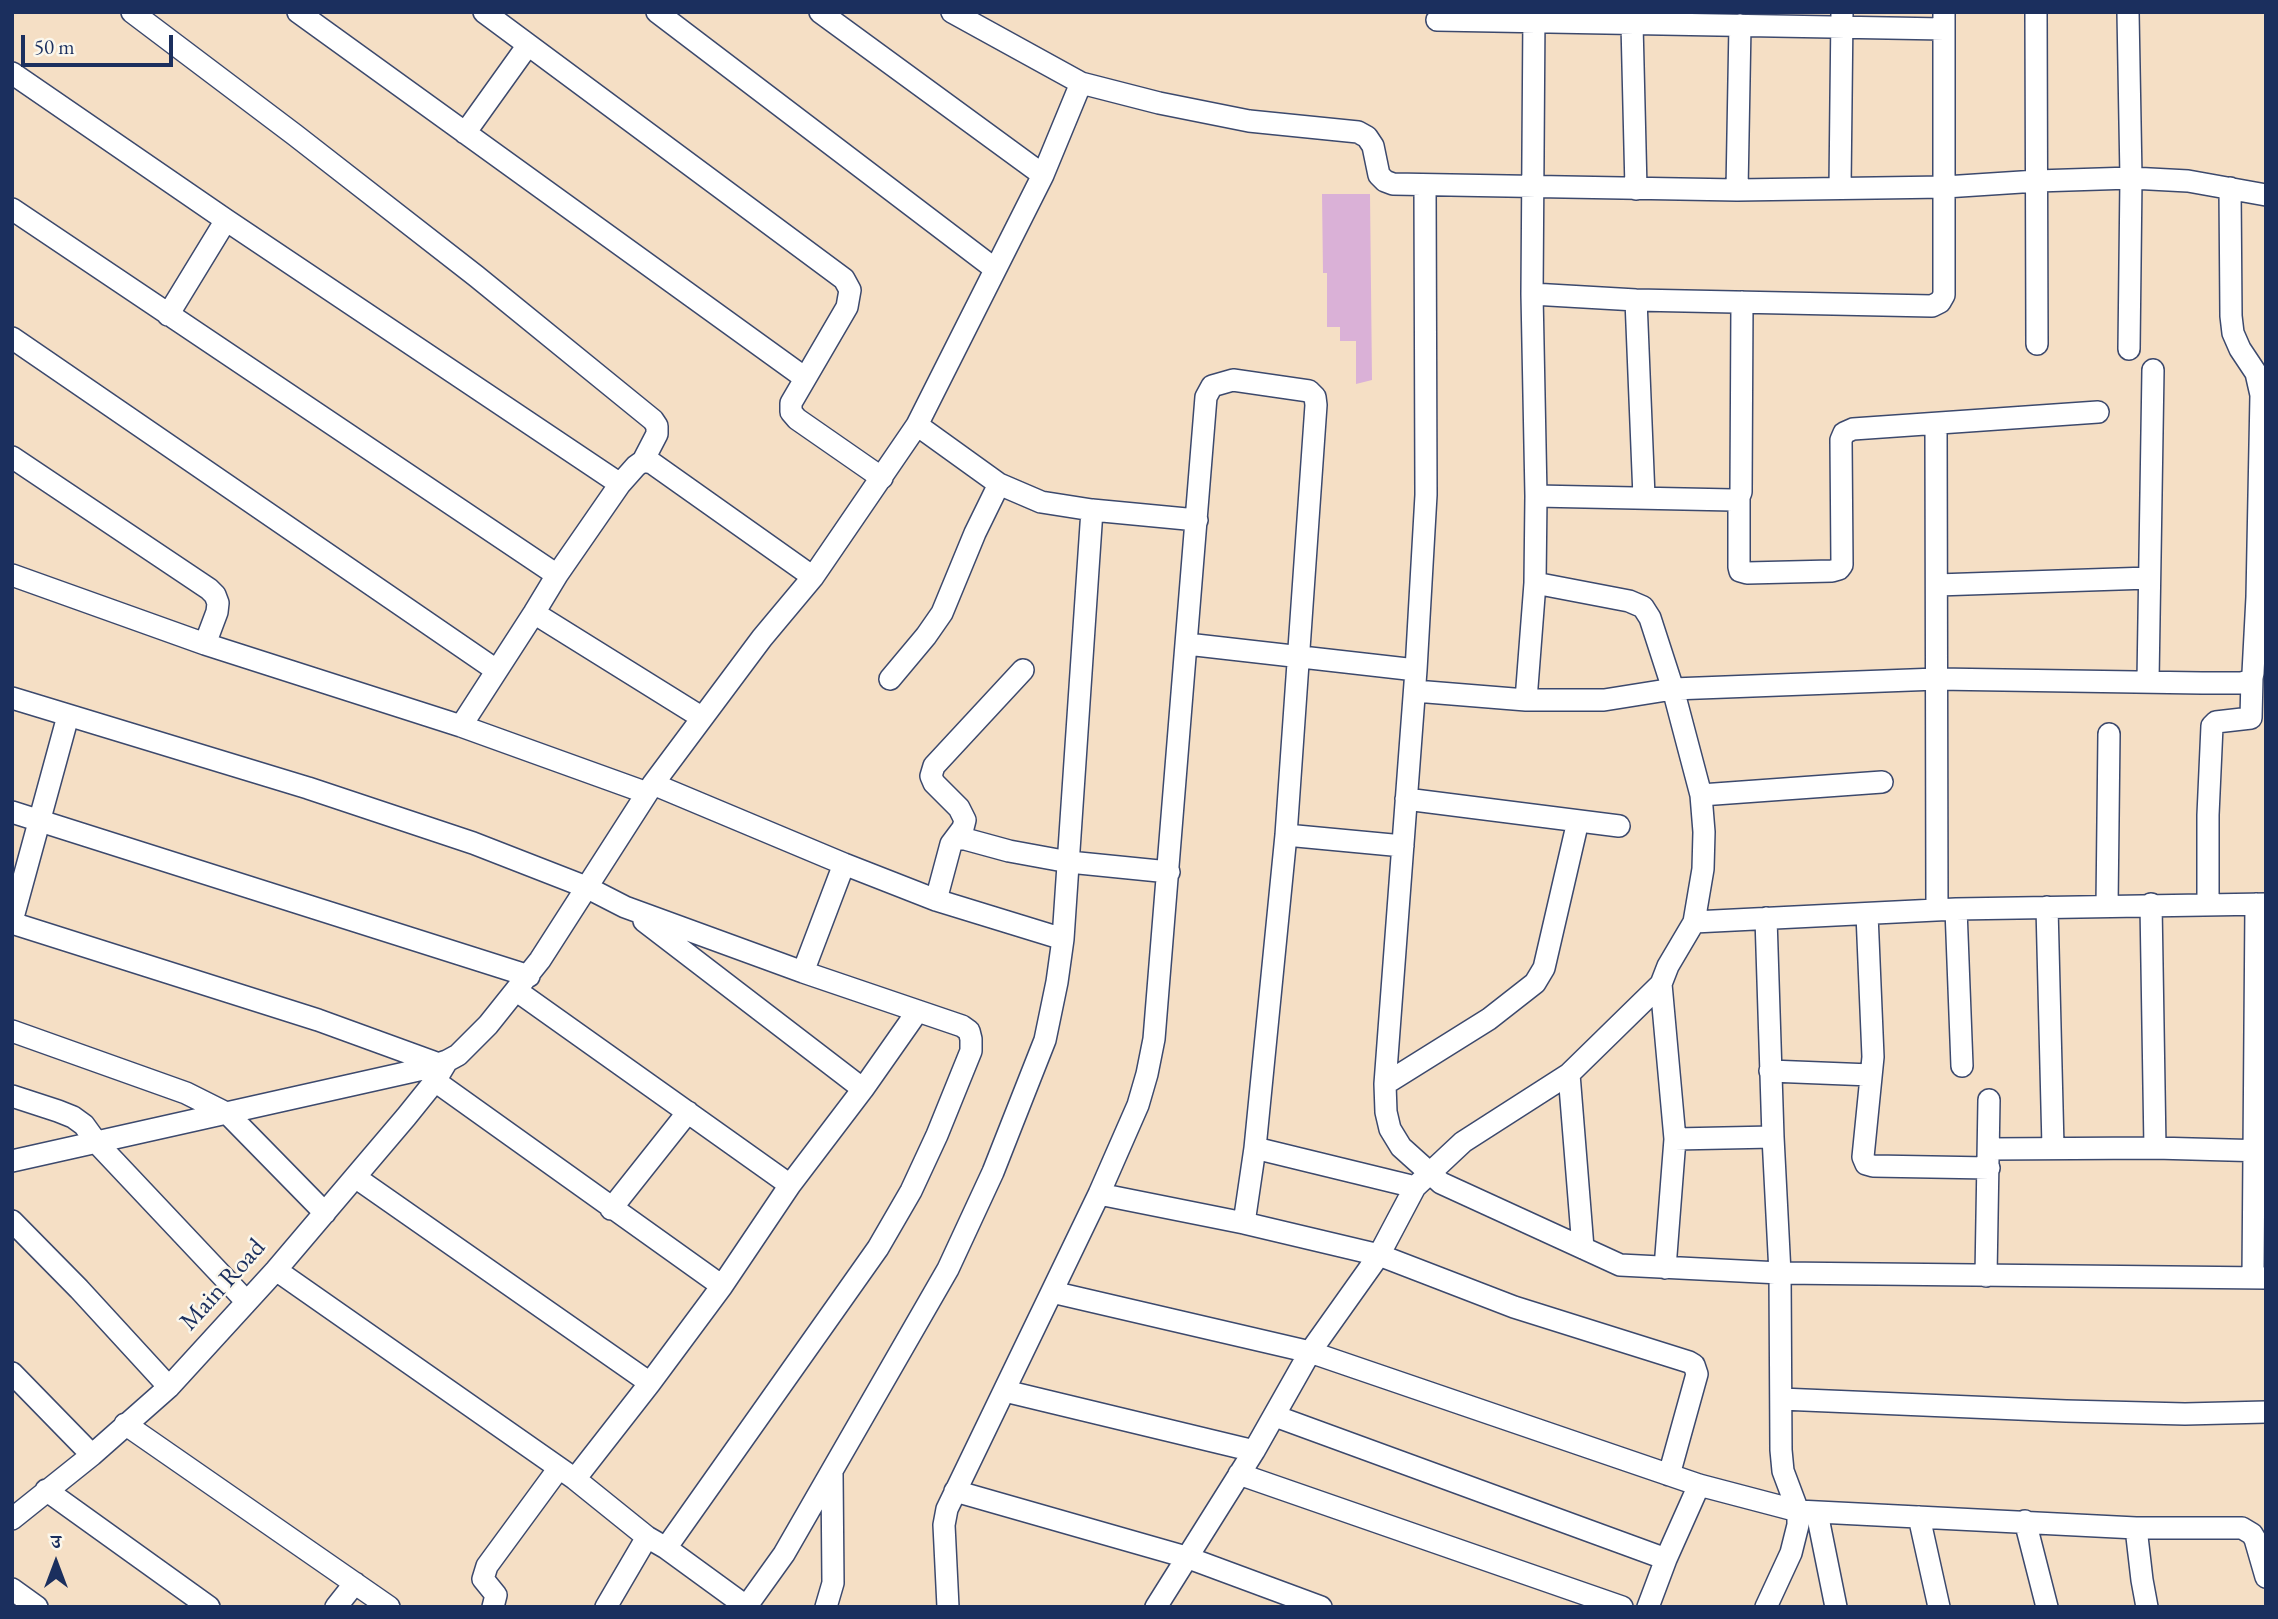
<!DOCTYPE html>
<meta charset="utf-8">
<style>
body{margin:0}
#map{position:relative;width:2278px;height:1619px;overflow:hidden;background:#f5dfc5;font-family:"EB Garamond","Noto Serif Devanagari",serif}
canvas{display:block}
.frame{position:absolute;inset:0;border:14px solid #1b2f5e;pointer-events:none}
.north{position:absolute;left:21px;top:1528px;width:70px;height:70px;-webkit-text-stroke:5px #fbf7ec;paint-order:stroke;rotate:0deg;font-size:19px;font-weight:700;line-height:28px;text-align:center;color:#1b2f5e}
.north::after{content:'';display:block;margin:auto;width:24px;height:32px;background:#1b2f5e;clip-path:polygon(50% 0,100% 100%,50% 72%,0 100%)}
.scale{position:absolute;left:21px;top:35px;width:152px;height:32px;box-sizing:border-box;border:4px solid #1b2f5e;border-top:0;padding-left:9px;font-size:21px;line-height:24px;white-space:nowrap;color:#1b2f5e;-webkit-text-stroke:5px #fbf7ec;paint-order:stroke}
</style>
<div id="map">
<canvas width="2278" height="1619"></canvas>
<div class="frame"></div>
<div class="north">उ</div>
<div class="scale">50 m</div>
</div>
<script>
const ctx = document.querySelector('canvas').getContext('2d');
ctx.lineJoin = 'round';
function fillPath(path, color) {
  ctx.fillStyle = color;
  ctx.fill(path, 'evenodd');
}
function toPath(rows) {
  const path = new Path2D();
  for (const r of rows) {
    path.moveTo(r[0], r[1]);
    for (let i = 2; i < r.length; i += 2) path.lineTo(r[i], r[i + 1]);
  }
  return path;
}
function strokePath(path, color, width, dash) {
  ctx.strokeStyle = color;
  ctx.lineWidth = width;
  ctx.lineCap = dash ? 'butt' : 'round';
  ctx.setLineDash(dash || []);
  ctx.stroke(path);
}
function label(font, color, halo, rows, align = 'center') {
  ctx.font = font + ' "EB Garamond",serif';
  ctx.lineWidth = 5;
  ctx.setLineDash([]);
  ctx.textBaseline = 'middle';
  ctx.strokeStyle = halo;
  ctx.fillStyle = color;
  for (const [text, x, y, turn = 0] of rows) {
    ctx.save();
    ctx.translate(x, y);
    ctx.rotate((+turn || 0) * Math.PI / 180);
    ctx.textAlign = isNaN(turn) ? turn : align;
    if (halo) ctx.strokeText(text, 0, 0);
    ctx.fillText(text, 0, 0);
    ctx.restore();
  }
}
fillPath(toPath([
 [1322,194,1370,194,1372,380,1356,384,1356,341,1340,341,1340,327,1327,327,1327,273,1323,273]
]), '#dab1d7');
const minor = toPath([
 [132,12,295,135,476,276,653,420,657,426,657,434,643,461],
 [298,12,805,378],
 [484,12,844,279,850,290,847,307,791,403,791,412,797,419,882,478],
 [657,12,995,269],
 [820,12,1043,175],
 [952,12,1081,83,1159,103,1249,121,1358,132,1367,137,1373,146,1379,175,1385,181,1393,184,1737,190,1945,187,2037,181,2131,178,2188,181,2266,195],
 [2036,12,2037,344],
 [2128,12,2131,178,2129,349],
 [1437,20,1944,29],
 [1632,24,1636,189],
 [12,73,226,220,620,484],
 [465,133,528,45],
 [1425,186,1426,495,1416,670,1385,1084,1386,1112,1390,1129,1401,1147,1441,1183,1620,1265,1780,1273,2266,1278],
 [1840,187,1842,12],
 [1737,190,1740,25],
 [12,209,557,575],
 [1532,294,1636,300,1932,306,1940,302,1944,295,1944,12],
 [1636,300,1644,497],
 [168,315,226,220],
 [12,338,496,670],
 [1936,424,1937,910],
 [917,425,999,484,1041,502,1092,510,1197,520],
 [12,457,209,589,215,595,218,603,217,612,205,644],
 [1536,496,1733,500,1739,497,1741,492,1742,302],
 [1739,497,1739,567,1740,571,1747,573,1832,571,1839,569,1842,565,1841,440,1844,433,1853,429,2098,412],
 [12,575,205,644,461,726,647,793],
 [1937,585,2149,578],
 [534,613,701,717],
 [1187,644,1416,670],
 [890,679,926,636,942,613,975,533,999,484],
 [2148,681,2153,370],
 [1415,691,1526,700,1535,583,1536,496,1532,294,1534,12],
 [12,698,308,788,473,843,586,887,625,907,803,972,962,1026,969,1031,971,1039,971,1051,937,1135,911,1191,878,1248,666,1548],
 [1526,700,1604,700,1673,689,1937,679,2202,683,2241,683,2248,681,2252,678,2253,673,2257,597,2261,395,2256,373,2240,349,2233,333,2231,316,2230,188],
 [461,726,534,613,557,575,620,484,636,466,643,461,652,463,813,577],
 [653,784,844,864,936,900,1063,939],
 [1701,795,1882,782],
 [1406,799,1619,826],
 [12,812,529,976],
 [1286,835,1403,846],
 [955,839,965,839,1009,851,1069,862,1169,872],
 [936,900,951,844,963,828,965,820,959,808,934,783,931,776,934,766,1023,670],
 [2151,904,2155,1148],
 [2208,904,2208,815,2212,726,2216,722,2251,718,2252,678],
 [2107,906,2109,734],
 [2047,907,2053,1147],
 [1956,909,1962,1066],
 [1867,914,1873,1057,1863,1157,1866,1164,1873,1166,1989,1168],
 [1766,918,1773,1137,1780,1273,1781,1450,1783,1471,1798,1511,1798,1525,1791,1553,1766,1607],
 [12,921,68,716],
 [1694,922,1956,909,2266,904],
 [12,923,318,1020,439,1064],
 [803,972,844,864],
 [1661,984,1675,1139,1665,1268],
 [517,991,790,1185],
 [12,1031,186,1093,228,1114,325,1213],
 [1770,1071,1871,1075],
 [1569,1074,1583,1248],
 [435,1081,722,1286],
 [1385,1084,1489,1019,1535,983,1544,968,1578,821],
 [863,1089,917,1012],
 [12,1096,58,1111,73,1117,84,1125,97,1143,246,1301],
 [1675,1139,1773,1137],
 [1255,1148,1415,1187],
 [1989,1149,2155,1148,2266,1151],
 [12,1161,423,1069,447,1061,458,1055,488,1025,540,960,653,784,762,638,813,577,917,425,1043,175,1081,83],
 [355,1177,650,1383],
 [1099,1194,1244,1223,1379,1255,1514,1307,1689,1362,1694,1365,1697,1374,1669,1475],
 [611,1209,688,1112],
 [12,1221,79,1289,169,1387],
 [276,1270,575,1479,647,1537,666,1548,747,1607],
 [1986,1276,1989,1100],
 [2253,1278,2256,904],
 [1052,1292,1310,1352,1699,1485,1798,1511,2136,1528,2242,1528,2252,1534,2255,1539,2266,1577],
 [12,1373,92,1455],
 [1005,1391,1254,1451],
 [1781,1399,2066,1411,2185,1414,2266,1412],
 [1275,1416,1666,1559],
 [125,1424,389,1607],
 [1239,1474,1622,1607],
 [575,1479,650,1383,722,1286,790,1185,863,1089,644,921],
 [46,1490,209,1607],
 [955,1491,1186,1557,1321,1607],
 [1817,1513,1836,1607],
 [1919,1517,1939,1607],
 [12,1519,92,1455,169,1387,276,1270,406,1117,435,1081,447,1061],
 [2025,1521,2047,1607],
 [2136,1528,2142,1580,2147,1607],
 [12,1589,37,1607],
 [336,1607,355,1583],
 [493,1607,496,1595,483,1579,487,1566,559,1468],
 [606,1607,647,1537],
 [746,1607,784,1554,948,1269,993,1172,1045,1040,1057,982,1063,939,1092,510],
 [826,1607,833,1583,832,1474],
 [948,1607,944,1525,947,1509,1099,1194,1138,1105,1147,1074,1154,1039,1206,397,1212,386,1233,380,1309,391,1315,397,1316,405,1286,835,1255,1148,1244,1223],
 [1156,1607,1254,1451,1310,1352,1379,1255,1415,1187,1463,1142,1569,1074,1661,984,1668,966,1694,922,1703,869,1704,832,1701,795,1673,689,1650,618,1643,607,1629,601,1535,583],
 [1648,1607,1666,1559,1699,1485]
]);
strokePath(minor, '#3c496d', 24);
strokePath(minor, '#fff', 21);
label('26px', '#1b2f5e', '#fbf7ec', [
 ["Main Road",223,1285,-48]
]);
</script>
